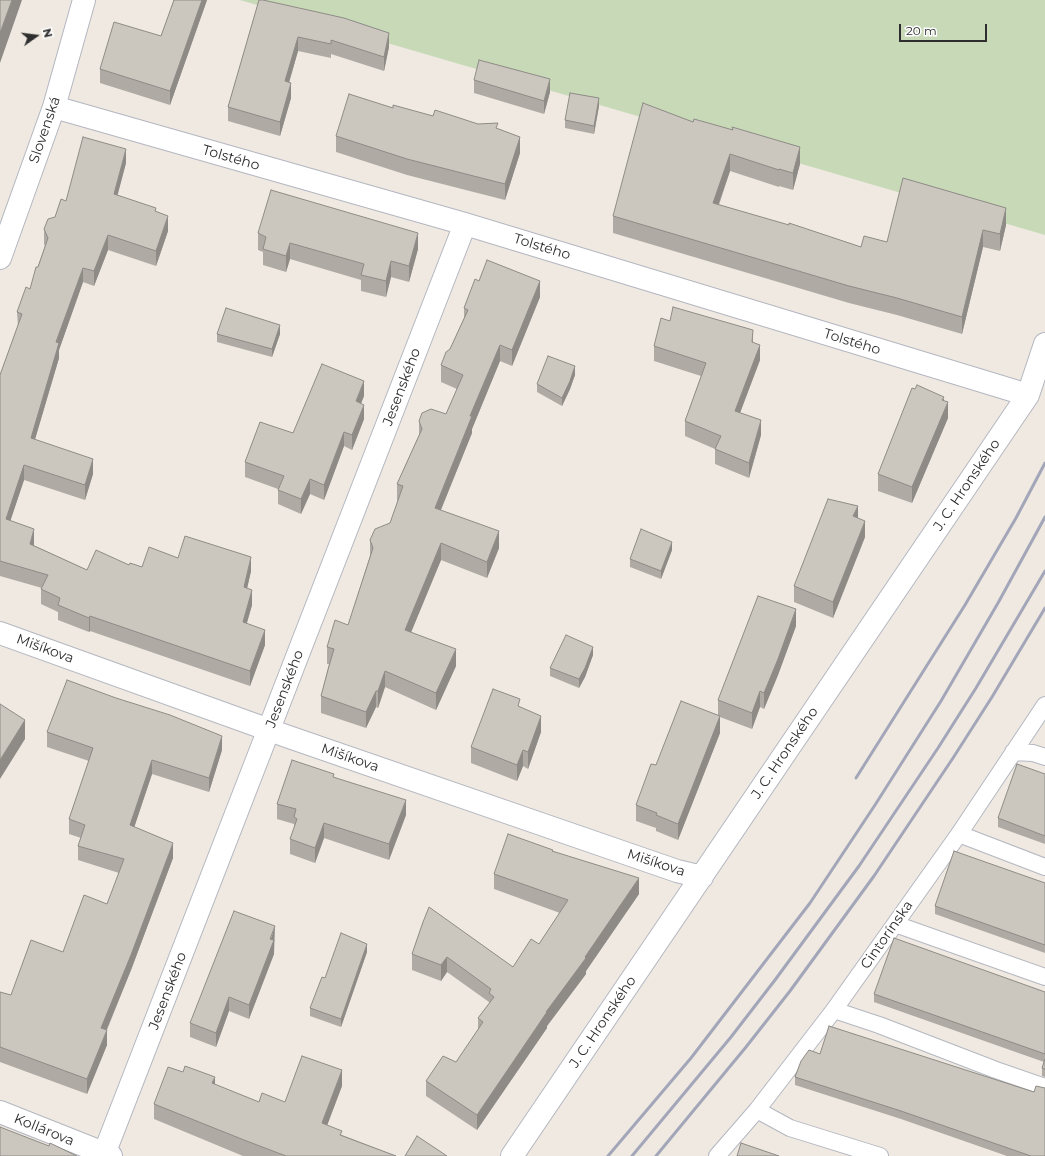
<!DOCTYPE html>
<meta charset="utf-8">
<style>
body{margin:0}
#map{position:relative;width:1045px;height:1156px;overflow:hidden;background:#efe9e1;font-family:Montserrat,sans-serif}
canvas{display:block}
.north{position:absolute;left:16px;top:16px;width:40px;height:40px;-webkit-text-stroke:3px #fff;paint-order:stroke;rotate:76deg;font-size:11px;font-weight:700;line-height:16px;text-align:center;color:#2e2e2e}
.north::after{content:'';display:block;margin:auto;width:14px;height:18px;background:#2e2e2e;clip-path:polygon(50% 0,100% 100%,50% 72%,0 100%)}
.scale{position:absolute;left:899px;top:24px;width:88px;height:18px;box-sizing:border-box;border:2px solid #2e2e2e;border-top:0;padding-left:5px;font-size:12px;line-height:14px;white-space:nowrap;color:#2e2e2e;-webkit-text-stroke:3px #fff;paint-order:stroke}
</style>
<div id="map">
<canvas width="1045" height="1156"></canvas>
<div class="north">N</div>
<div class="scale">20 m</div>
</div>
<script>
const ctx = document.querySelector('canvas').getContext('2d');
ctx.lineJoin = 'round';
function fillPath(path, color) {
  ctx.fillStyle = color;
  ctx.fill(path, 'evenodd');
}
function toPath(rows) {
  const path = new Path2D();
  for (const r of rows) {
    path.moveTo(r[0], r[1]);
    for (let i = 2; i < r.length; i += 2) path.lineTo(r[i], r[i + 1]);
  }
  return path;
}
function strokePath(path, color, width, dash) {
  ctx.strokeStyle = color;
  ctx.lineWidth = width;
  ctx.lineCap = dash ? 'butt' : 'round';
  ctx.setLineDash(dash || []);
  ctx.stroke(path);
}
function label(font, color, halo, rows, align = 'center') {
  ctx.font = font + ' Montserrat,sans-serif';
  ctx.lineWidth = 3.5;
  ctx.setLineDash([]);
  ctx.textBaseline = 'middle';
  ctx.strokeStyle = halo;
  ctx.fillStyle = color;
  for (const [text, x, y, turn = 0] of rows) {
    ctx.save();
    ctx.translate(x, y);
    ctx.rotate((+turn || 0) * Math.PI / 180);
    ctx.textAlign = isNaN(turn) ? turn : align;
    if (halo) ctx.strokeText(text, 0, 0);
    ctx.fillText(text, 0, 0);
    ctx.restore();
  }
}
fillPath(toPath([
 [240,0,1045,0,1045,235]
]), '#c8d9b8');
const service = toPath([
 [1013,752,1033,753,1045,757],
 [959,834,1045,867],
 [895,924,1045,977],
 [834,1010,879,1025,996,1070,1045,1087],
 [757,1110,790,1128,880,1156],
 [717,1156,757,1110,834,1010,959,834,1045,705]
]);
const minor = toPath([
 [54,107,465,224,1028,395],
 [0,258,54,107,84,0],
 [0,633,286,736,677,871,702,877],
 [0,1112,111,1156],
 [104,1154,465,224],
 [512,1156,1028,395,1045,344]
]);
strokePath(service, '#b4b7c1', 18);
strokePath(minor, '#b4b7c1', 24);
strokePath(service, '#fff', 16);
strokePath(minor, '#fff', 22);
strokePath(toPath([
 [856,778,965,605,1016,518,1045,463],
 [608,1156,691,1058,810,903,875,805,941,701,998,603,1045,517],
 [632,1156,731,1037,775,980,859,866,938,748,976,688,1045,571],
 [656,1156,746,1047,790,991,874,876,953,758,992,697,1045,608]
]), '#a3a6b8', 3);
fillPath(toPath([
 [174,0,207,0,170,105,100,83,100,69,161,36],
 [259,0,389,47,384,71,331,54,331,58,298,51,289,83,291,98,280,136,228,121,228,107],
 [474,80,550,92,544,114,474,93],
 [599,106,594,134,565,128,565,120],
 [393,108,433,116,478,124,498,129,520,153,505,200,407,175,336,152,336,136],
 [693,122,732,130,732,127,800,164,793,190,779,186,779,187,730,171,719,205,861,247,887,242,1006,225,1000,251,983,247,962,334,897,315,849,303,613,233,613,216],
 [126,163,117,195,156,211,168,231,156,266,108,250,94,286,83,282,59,350,59,358,35,439,93,474,85,500,24,480,10,521,34,544,33,545,87,570,129,565,142,567,178,558,251,571,247,588,252,605,247,623,265,645,250,686,90,631,89,632,58,620,58,612,41,604,41,589,42,588,0,576,0,375,18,327,17,312,30,289,45,246,44,244,44,229,55,217,66,201],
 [258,233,418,249,409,282,391,277,386,297,361,291,361,280,290,259,286,272,263,265,263,252,258,250],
 [479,281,540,297,512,366,500,361,472,429,472,433,441,510,499,548,487,578,441,560,411,632,456,666,436,710,385,687,378,708,376,707,366,728,321,713,321,696,329,664,327,664,327,647,348,625,370,556,370,540,390,523,398,501,397,500,397,484,419,435,419,421,446,414,457,389,441,382,441,365,450,349,464,318,464,308],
 [217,334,280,334,272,357,217,342],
 [753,343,760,360,740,413,761,435,749,478,715,464,715,449,685,436,685,421,701,376,654,361,654,346],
 [575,375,570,389,562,406,537,392,537,384],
 [364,396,361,403,364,419,352,450,344,446,324,500,310,494,301,514,278,504,278,489,245,477,245,462,293,433],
 [944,401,948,418,912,503,878,491,878,474],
 [865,537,833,618,794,602,794,586],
 [672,550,661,579,630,567,630,559],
 [796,626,778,675,764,709,760,707,752,729,720,717,720,733,678,840,656,831,656,828,636,821,636,805,656,765,718,716,718,700],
 [593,655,585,677,579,688,550,676,550,668],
 [520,707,541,732,528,769,523,766,517,781,471,763,471,747],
 [47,732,222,750,209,792,152,774,134,827,173,858,131,970,107,1030,107,1045,87,1094,0,1062,0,992,11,995,63,952,107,904,119,873,78,860,78,846,81,838,69,834,69,819,89,761,47,747],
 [1045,774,1045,844,998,827,998,818],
 [334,777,406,815,389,860,324,838,315,863,290,854,290,839,294,829,294,824,277,819,277,804],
 [553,851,639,894,586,971,586,974,547,1026,547,1028,477,1130,426,1096,426,1081,456,1062,478,1030,478,1018,489,1004,489,1002,447,972,441,981,412,970,412,954,423,922,513,967,539,944,560,913,494,889,494,874],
 [1045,883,1045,953,935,914,935,906],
 [275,940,274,942,274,954,249,1019,229,1011,216,1047,190,1037,190,1023],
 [367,952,341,1027,310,1016,310,1008,325,978],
 [1045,992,1045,1077,1042,1076,1042,1068,1044,1062,874,1002,874,994],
 [820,1054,1034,1092,1045,1156,1007,1156,901,1119,795,1085,795,1077],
 [215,1085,259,1102,285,1102,342,1086,327,1125,342,1135,396,1156,243,1156,154,1119,154,1104]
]), '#afaba4');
fillPath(toPath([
 [12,0,22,0,0,63,0,33],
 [202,0,207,0,170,105,170,91],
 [389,33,389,47,384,71,384,57],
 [298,37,298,51,285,96,285,81],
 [550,79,550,92,544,114,544,101],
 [291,83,291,98,280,136,280,122],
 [599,98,599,106,594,134,594,126],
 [520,137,520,153,505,200,505,184],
 [800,147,800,164,793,190,793,173],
 [126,149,126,163,114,209,114,194],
 [730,154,730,171,713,220,713,203],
 [1006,208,1006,225,1000,251,1000,234],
 [168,216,168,231,156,266,156,251],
 [983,230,983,247,962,334,962,317],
 [418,233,418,249,409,282,409,266],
 [108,235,108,250,94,286,94,271],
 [290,243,290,259,286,272,286,256],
 [391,261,391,277,386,297,386,281],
 [83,268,83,282,59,350,59,358,31,453,31,438,56,342],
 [540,281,540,297,512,366,512,350],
 [280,325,280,334,272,357,272,349],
 [753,330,753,345,752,342],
 [500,345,500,361,472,429,472,433,435,524,435,508,470,416],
 [760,345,760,360,735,426,735,411],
 [575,366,575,375,570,389,562,406,562,398],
 [364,381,364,396,356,416,356,401],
 [944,397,944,412,948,402,948,418,912,503,912,487],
 [364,405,364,419,352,450,352,435],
 [761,420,761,435,749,478,749,463],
 [344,432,344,446,324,500,324,485],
 [93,459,93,474,85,500,85,485],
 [24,465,24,480,6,534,6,519],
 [310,479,310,494,301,514,301,499],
 [858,506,858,522,853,516],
 [865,521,865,537,833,618,833,602],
 [34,529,34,544,30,559,30,544],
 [499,531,499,548,487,578,487,562],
 [672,542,672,550,661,579,661,571],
 [441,543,441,560,405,647,405,630],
 [251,557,251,571,244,602,244,587],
 [252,590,252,605,243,636,243,622],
 [796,609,796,626,778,675,764,709,764,693],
 [90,616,90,631,89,632,89,618],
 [265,630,265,645,250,686,250,671],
 [593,647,593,655,585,677,579,688,579,679],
 [456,649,456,666,436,710,436,693],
 [385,671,385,687,378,708,378,691],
 [376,691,376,707,366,728,366,712],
 [760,691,760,707,752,729,752,713],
 [541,716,541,732,528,769,528,752],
 [720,716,720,733,678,840,678,824],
 [25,720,25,739,0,779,0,760],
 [222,736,222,750,209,792,209,778],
 [523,750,523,766,517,781,517,765],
 [152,760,152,774,130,840,130,825],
 [406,800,406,815,389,860,389,844],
 [324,823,324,838,315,863,315,848],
 [173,843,173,858,131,970,101,1043,101,1028],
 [639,878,639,894,586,971,586,974,547,1026,547,1028,477,1130,477,1115,546,1012,585,957],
 [275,926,274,954,249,1019,249,1005],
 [367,944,367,952,341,1027,341,1019],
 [447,957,447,972,441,981,441,965],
 [229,997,229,1011,216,1047,216,1033],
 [107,1030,107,1045,87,1094,87,1079],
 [342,1070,342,1086,322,1139,322,1123],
 [215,1077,215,1092,212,1083]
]), '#8e8b86');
const building = toPath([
 [0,0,12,0,0,33,0,0],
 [174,0,202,0,170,91,100,69,114,22,161,36,174,0],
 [259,0,263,0,344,18,389,33,384,57,331,40,331,44,298,37,285,81,291,83,280,122,228,107,259,0],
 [479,60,550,79,544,101,474,80,479,60],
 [570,93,599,98,594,126,565,120,570,93],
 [349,94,393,108,393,105,433,116,435,110,478,124,498,123,496,128,520,137,505,184,407,159,336,136,349,94],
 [643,103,693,122,694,119,733,130,732,127,800,147,793,173,779,169,779,170,730,154,713,203,789,225,789,223,861,247,864,236,887,242,903,178,1006,208,1000,234,983,230,962,317,897,298,849,286,613,216,643,103],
 [83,137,126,149,114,194,156,208,155,211,168,216,156,251,108,235,94,271,83,268,56,342,59,343,31,438,93,459,85,485,24,465,6,519,34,529,30,544,87,570,96,550,129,565,130,563,142,567,149,547,178,558,185,536,251,557,244,587,252,590,243,622,265,630,250,671,90,616,89,618,58,605,60,598,41,589,48,575,0,561,0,375,22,314,17,312,26,287,30,289,36,267,38,267,48,238,44,229,48,219,55,217,61,199,66,201,83,137],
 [271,190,418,233,409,266,391,261,386,281,361,275,364,264,290,243,286,256,263,249,266,237,258,233,271,190],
 [487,260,540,281,512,350,500,345,470,416,472,416,435,508,499,531,487,562,441,543,405,630,456,649,436,693,385,671,378,691,376,691,366,712,321,696,329,666,334,649,327,647,335,620,348,625,373,548,370,540,375,529,390,523,403,486,397,484,422,429,419,421,422,413,431,409,446,414,463,375,441,365,446,352,450,349,468,310,464,308,475,279,479,281,487,260],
 [673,307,753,330,752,342,760,345,735,411,761,420,749,463,715,449,721,436,685,421,706,363,654,346,661,318,670,321,673,307],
 [226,308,280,325,272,349,217,334,226,308],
 [548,356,575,366,570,381,562,398,537,384,548,356],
 [322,364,364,381,356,401,364,405,352,435,344,432,324,485,310,479,301,499,278,490,284,476,245,462,260,422,293,433,322,364],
 [917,385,944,397,942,400,948,402,912,487,878,474,912,388,915,389,917,385],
 [828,499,858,506,853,516,865,521,833,602,794,586,828,499],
 [641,529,672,542,661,571,630,559,641,529],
 [758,596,796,609,778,659,764,693,760,691,752,713,718,700,758,596],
 [566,635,593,647,585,668,579,679,550,668,566,635],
 [67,680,116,698,170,715,222,736,209,778,152,760,130,825,173,843,131,955,101,1028,107,1030,87,1079,0,1047,0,992,11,995,31,940,63,952,84,895,107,904,124,859,78,846,85,825,69,819,93,748,47,732,67,680],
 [493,689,520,699,518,706,541,716,528,752,523,750,517,765,471,747,493,689],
 [681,701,720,716,678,824,656,815,657,813,636,805,651,764,656,765,681,701],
 [0,704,25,720,0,760,0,704],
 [292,760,334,774,333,777,406,800,389,844,324,823,315,848,290,839,297,819,294,817,296,809,277,804,292,760],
 [1017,764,1045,774,1045,836,998,818,1017,764],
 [508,834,553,850,552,851,639,878,585,957,586,958,546,1012,547,1012,477,1115,426,1081,443,1056,456,1062,483,1022,478,1018,494,997,489,993,491,989,447,957,441,965,412,954,423,922,429,907,513,967,531,939,539,944,568,900,494,874,508,834],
 [954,851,1045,883,1045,945,935,906,954,851],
 [234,911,275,926,270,939,274,940,249,1005,229,997,216,1033,190,1023,234,911],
 [341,933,367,944,341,1019,310,1008,322,977,325,978,341,933],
 [894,938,1045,992,1045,1054,874,994,894,938],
 [829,1026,1034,1092,1036,1086,1045,1088,1045,1156,1031,1156,901,1111,795,1077,801,1061,809,1050,820,1054,829,1026],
 [302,1056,342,1070,322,1123,342,1131,340,1135,396,1156,286,1156,244,1140,154,1104,168,1067,183,1072,185,1066,215,1077,212,1083,259,1102,262,1093,285,1102,302,1056],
 [1045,1059,1045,1069,1042,1068,1045,1059],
 [0,1127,49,1146,50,1143,77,1156,0,1156,0,1127],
 [417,1136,447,1156,405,1156,417,1136],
 [741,1143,779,1156,737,1156,741,1143]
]);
fillPath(building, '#cbc7bf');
strokePath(building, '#8e8b86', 1);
label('14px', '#2e2e2e', '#fff', [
 ["Slovenská",45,130,-71],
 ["Tolstého",231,158,16],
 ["Tolstého",542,247,17],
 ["Tolstého",852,342,17],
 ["Jesenského",402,387,-69],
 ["J. C. Hronského",967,485,-56],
 ["Mišíkova",45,649,20],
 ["Jesenského",285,689,-69],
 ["J. C. Hronského",785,753,-56],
 ["Mišíkova",350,758,19],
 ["Mišíkova",656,863,18],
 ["Cintorínska",887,935,-55],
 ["Jesenského",168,991,-69],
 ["J. C. Hronského",603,1022,-56],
 ["Kollárova",44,1130,22]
]);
</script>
